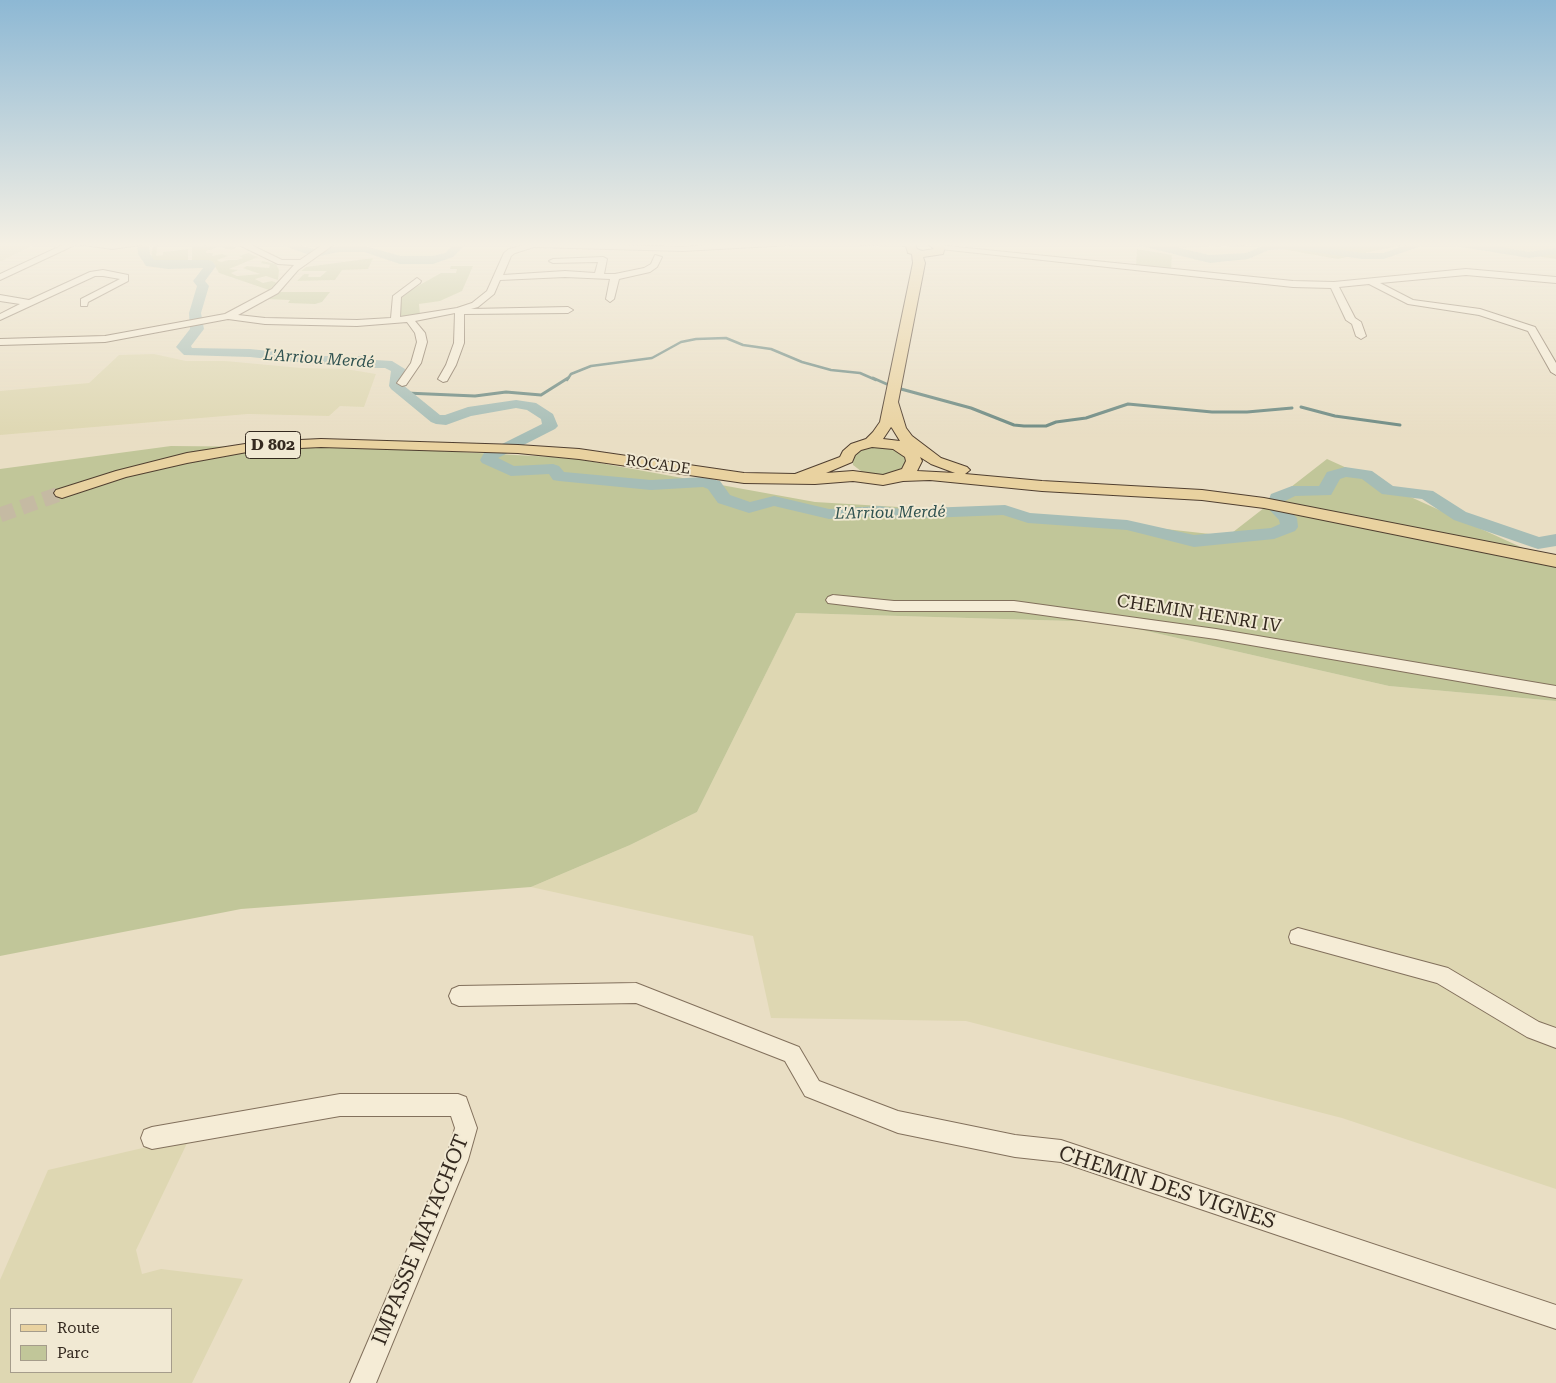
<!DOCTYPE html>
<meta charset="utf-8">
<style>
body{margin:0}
#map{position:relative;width:1556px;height:1383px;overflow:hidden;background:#e9dec4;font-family:"Roboto Serif",serif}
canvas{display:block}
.legend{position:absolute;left:10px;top:1308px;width:162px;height:65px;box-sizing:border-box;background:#f1e9d3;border:1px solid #a59c8b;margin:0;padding:6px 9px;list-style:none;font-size:15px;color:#34291f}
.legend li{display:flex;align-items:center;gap:10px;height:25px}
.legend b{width:25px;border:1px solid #a59c8b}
</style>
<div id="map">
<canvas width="1556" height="1383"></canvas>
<ul class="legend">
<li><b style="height:6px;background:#e9d2a0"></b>Route</li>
<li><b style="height:14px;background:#c1c699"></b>Parc</li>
</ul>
</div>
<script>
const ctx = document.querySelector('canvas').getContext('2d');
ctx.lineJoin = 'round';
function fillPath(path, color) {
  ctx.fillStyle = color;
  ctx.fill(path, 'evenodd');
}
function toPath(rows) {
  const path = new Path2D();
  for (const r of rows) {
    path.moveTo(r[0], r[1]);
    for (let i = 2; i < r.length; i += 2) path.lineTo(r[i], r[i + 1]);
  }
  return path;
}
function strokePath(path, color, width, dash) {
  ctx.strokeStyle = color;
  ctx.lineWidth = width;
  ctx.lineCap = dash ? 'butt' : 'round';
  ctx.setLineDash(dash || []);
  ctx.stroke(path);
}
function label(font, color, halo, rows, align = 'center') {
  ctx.font = font + ' "Roboto Serif",serif';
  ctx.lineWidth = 4;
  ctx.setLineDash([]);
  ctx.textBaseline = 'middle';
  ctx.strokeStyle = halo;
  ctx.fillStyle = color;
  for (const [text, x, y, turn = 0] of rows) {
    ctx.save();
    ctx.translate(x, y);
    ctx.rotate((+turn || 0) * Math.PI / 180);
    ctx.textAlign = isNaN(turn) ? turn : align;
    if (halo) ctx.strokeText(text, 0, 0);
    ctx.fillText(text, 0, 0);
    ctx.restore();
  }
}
fillPath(toPath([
 [0,243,38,243,0,262],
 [1160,243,1317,243,1174,248],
 [1467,243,1556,243,1556,249,1531,252],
 [154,354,186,361,225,361,301,368,346,369,376,374,364,407,340,406,329,416,248,414,0,435,0,391,89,383,119,355],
 [796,613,1107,622,1389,686,1556,701,1556,1189,1342,1118,966,1021,771,1018,753,936,531,887,630,845,697,812],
 [190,1137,136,1250,142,1274,161,1269,243,1279,192,1383,0,1383,0,1280,48,1170],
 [11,1309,171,1309,171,1372,11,1372]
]), '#ded7b2');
fillPath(toPath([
 [192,243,201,243,200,245,202,246,215,243,230,243,236,248,232,250,219,247,206,251,206,253,213,253,212,256,222,254,228,256,217,260,221,262,228,260,237,260,243,258,239,256,248,253,258,257,229,269,238,270,231,273,237,276,260,274,243,268,247,266,269,268,270,265,261,263,262,261,276,264,279,270,278,280,266,276,255,279,263,283,272,281,277,283,269,290,219,273,212,261,192,260],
 [1317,243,1411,243,1338,259,1264,246],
 [1446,243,1467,243,1531,252,1556,249,1556,259],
 [153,244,158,244,156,256,163,255,163,252,188,249,188,260,167,263,155,261,151,258],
 [1137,249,1172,255,1171,270,1136,266],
 [373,258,368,269,342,270,335,280,297,281,304,274,309,274,308,277,320,277,327,271,301,271,306,267],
 [451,266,473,266,462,291,440,301,419,304,420,315,404,317,397,316,400,296,441,273,456,273,457,269,450,269],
 [280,292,330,292,322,302,315,304,288,303,290,300,266,299],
 [171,446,383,448,572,458,815,502,1049,516,1228,536,1327,459,1556,563,1556,701,1389,686,1107,622,796,613,697,812,630,845,531,887,241,909,0,956,0,469],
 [889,446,907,458,905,469,883,477,865,474,853,465,852,455,862,447]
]), '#c1c699');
strokePath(toPath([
 [567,380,571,374,591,366,652,358,681,342,696,339,726,338,743,345,771,349,802,362,831,370,860,373,876,380]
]), '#6d8a83', 2.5);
strokePath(toPath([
 [873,378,891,386],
 [901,389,971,408,1014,425,1024,426,1046,426,1056,422,1086,418,1128,404,1212,412,1247,412,1292,408],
 [406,393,475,396,506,392,541,395,568,378],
 [1301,407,1335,416,1400,425]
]), '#6d8a83', 3);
fillPath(toPath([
 [137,243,149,243,150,254,154,260,208,260,212,261,216,266,205,281,209,286,201,313,204,329,191,346,192,348,250,349,317,356,360,356,375,360,392,361,405,369,403,385,440,415,445,415,468,407,516,400,536,403,553,414,558,426,555,429,498,458,514,466,553,464,559,466,564,472,651,480,704,477,720,481,730,495,750,502,774,496,829,509,879,506,901,509,1005,505,1030,513,1127,520,1194,535,1271,528,1280,524,1279,520,1266,506,1271,494,1292,486,1319,486,1327,472,1345,467,1372,471,1393,486,1433,491,1466,512,1539,537,1556,534,1556,546,1538,549,1532,547,1454,520,1422,499,1382,494,1362,479,1346,477,1340,479,1331,495,1295,496,1285,501,1284,505,1297,518,1298,527,1295,531,1274,539,1194,547,1127,530,1028,523,1003,515,901,519,879,516,829,519,774,506,749,513,718,503,708,489,703,487,651,490,559,481,553,480,549,474,511,476,482,463,480,460,484,453,542,424,541,419,527,410,516,408,471,416,446,425,436,424,431,422,391,389,389,386,391,371,385,368,374,368,359,364,317,364,250,357,184,355,176,347,190,329,189,313,197,286,193,281,203,268,168,269,146,266,138,254,137,243],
 [276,243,294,243,316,250,339,246,365,246,401,256,432,256,445,253,455,243,467,243,453,257,433,264,400,264,364,252,339,252,315,257,276,243],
 [1136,243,1158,243,1210,255,1246,253,1267,244,1298,243,1362,253,1383,253,1412,243,1430,243,1384,259,1362,259,1292,249,1269,250,1248,259,1210,263,1137,245,1136,243],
 [1450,243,1479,243,1529,252,1556,248,1556,254,1529,258,1455,246,1450,243]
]), '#a6bdb6');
strokePath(toPath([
 [0,515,62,493]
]), '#c5baa3', 15, [15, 8]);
const minor = toPath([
 [67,243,112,245,154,243,112,249,77,244,0,280,0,274,67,243],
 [235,243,247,243,282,260,300,260,325,243,336,243,298,270,278,293,238,315,265,318,357,320,391,318,393,296,417,278,421,281,420,283,401,297,400,317,457,308,472,303,487,291,504,253,509,249,531,243,683,247,740,243,795,243,791,245,683,251,534,247,515,253,511,256,503,275,565,271,595,273,598,262,553,263,549,261,553,259,603,257,607,259,604,274,615,274,644,268,651,264,655,255,662,257,657,267,650,272,619,279,614,299,610,302,606,299,610,279,565,277,500,280,494,294,478,307,471,309,568,307,573,310,568,313,464,314,464,343,456,365,447,381,443,382,438,379,446,365,454,343,455,313,415,321,425,333,427,342,421,363,406,385,402,386,397,383,411,363,417,342,415,333,407,322,357,326,265,324,228,319,105,342,0,345,0,339,105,336,225,314,272,289,294,265,278,264,235,243],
 [857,243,918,243,918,244,914,246,861,245,857,243],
 [937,245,1293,281,1334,282,1466,269,1556,277,1556,283,1466,275,1380,283,1413,300,1480,309,1535,327,1556,363,1556,375,1551,372,1528,331,1479,315,1408,304,1369,284,1339,287,1355,318,1361,322,1366,336,1361,339,1356,336,1352,324,1346,320,1331,288,1293,287,940,249,937,249,937,245],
 [103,270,128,275,128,281,88,302,87,306,81,306,81,299,120,279,103,276,95,276,0,320,0,314,20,304,0,301,0,295,29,300,90,272,103,270],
 [833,595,894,601,1014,601,1216,629,1556,686,1556,698,1216,639,1014,611,894,611,828,603,826,600,828,597,833,595],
 [1298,928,1448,968,1539,1022,1556,1028,1556,1048,1527,1037,1437,983,1291,943,1289,937,1291,931,1298,928],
 [636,983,799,1047,819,1081,898,1111,1015,1135,1061,1140,1556,1305,1556,1329,1061,1162,1015,1157,898,1133,805,1096,785,1061,636,1003,459,1006,452,1003,449,996,452,989,459,986,636,983],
 [340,1094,458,1094,466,1097,477,1128,468,1160,376,1383,350,1383,446,1159,455,1128,451,1116,340,1116,152,1149,144,1146,141,1138,144,1130,152,1127,340,1094]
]);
const major = toPath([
 [914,243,917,249,922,251,934,249,927,243,941,243,945,247,943,254,923,257,925,263,898,402,906,428,912,436,941,458,967,467,970,470,965,474,1042,481,1202,490,1264,498,1556,555,1556,567,1264,508,1202,500,1042,491,930,480,903,481,883,485,853,481,815,484,744,483,579,459,518,453,321,447,258,450,187,463,126,477,62,498,56,496,54,493,56,490,116,471,187,453,258,442,321,439,518,445,579,449,744,473,795,474,840,457,843,451,851,444,866,439,873,432,880,422,913,263,912,254,908,253,906,246,907,244,914,243],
 [891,427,892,428,900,441,883,439,891,427],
 [872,447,893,449,905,457,906,461,902,469,883,475,853,471,826,473,852,462,855,455,861,450,872,447],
 [920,457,931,464,955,473,917,471,922,461,920,457]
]);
strokePath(minor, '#82705c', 2);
strokePath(major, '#503f30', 2);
fillPath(minor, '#f5ecd6');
fillPath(major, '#e9d2a0');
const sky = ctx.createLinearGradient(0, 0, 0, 437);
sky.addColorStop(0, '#8db8d4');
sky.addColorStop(0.56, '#f5f0e4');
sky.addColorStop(1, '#f5f0e400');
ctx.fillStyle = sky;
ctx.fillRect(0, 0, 1556, 437);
label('15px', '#34291f', '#f1e9d3', [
 ["ROCADE",658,465,8]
]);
label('italic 16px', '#305250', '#f1e9d3', [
 ["L'Arriou Merdé",319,359,4],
 ["L'Arriou Merdé",890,513,-1]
]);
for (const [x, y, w] of [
 [273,445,55]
]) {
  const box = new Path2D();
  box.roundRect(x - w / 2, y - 13.5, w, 27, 4);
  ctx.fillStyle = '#f1e9d3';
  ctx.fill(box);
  strokePath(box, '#34291f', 1);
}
label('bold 16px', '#34291f', null, [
 ["D 802",273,445]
]);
label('18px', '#34291f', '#f1e9d3', [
 ["CHEMIN HENRI IV",1199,614,9]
]);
label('21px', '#34291f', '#f1e9d3', [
 ["CHEMIN DES VIGNES",1167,1188,18],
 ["IMPASSE MATACHOT",421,1240,-68]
]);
</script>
